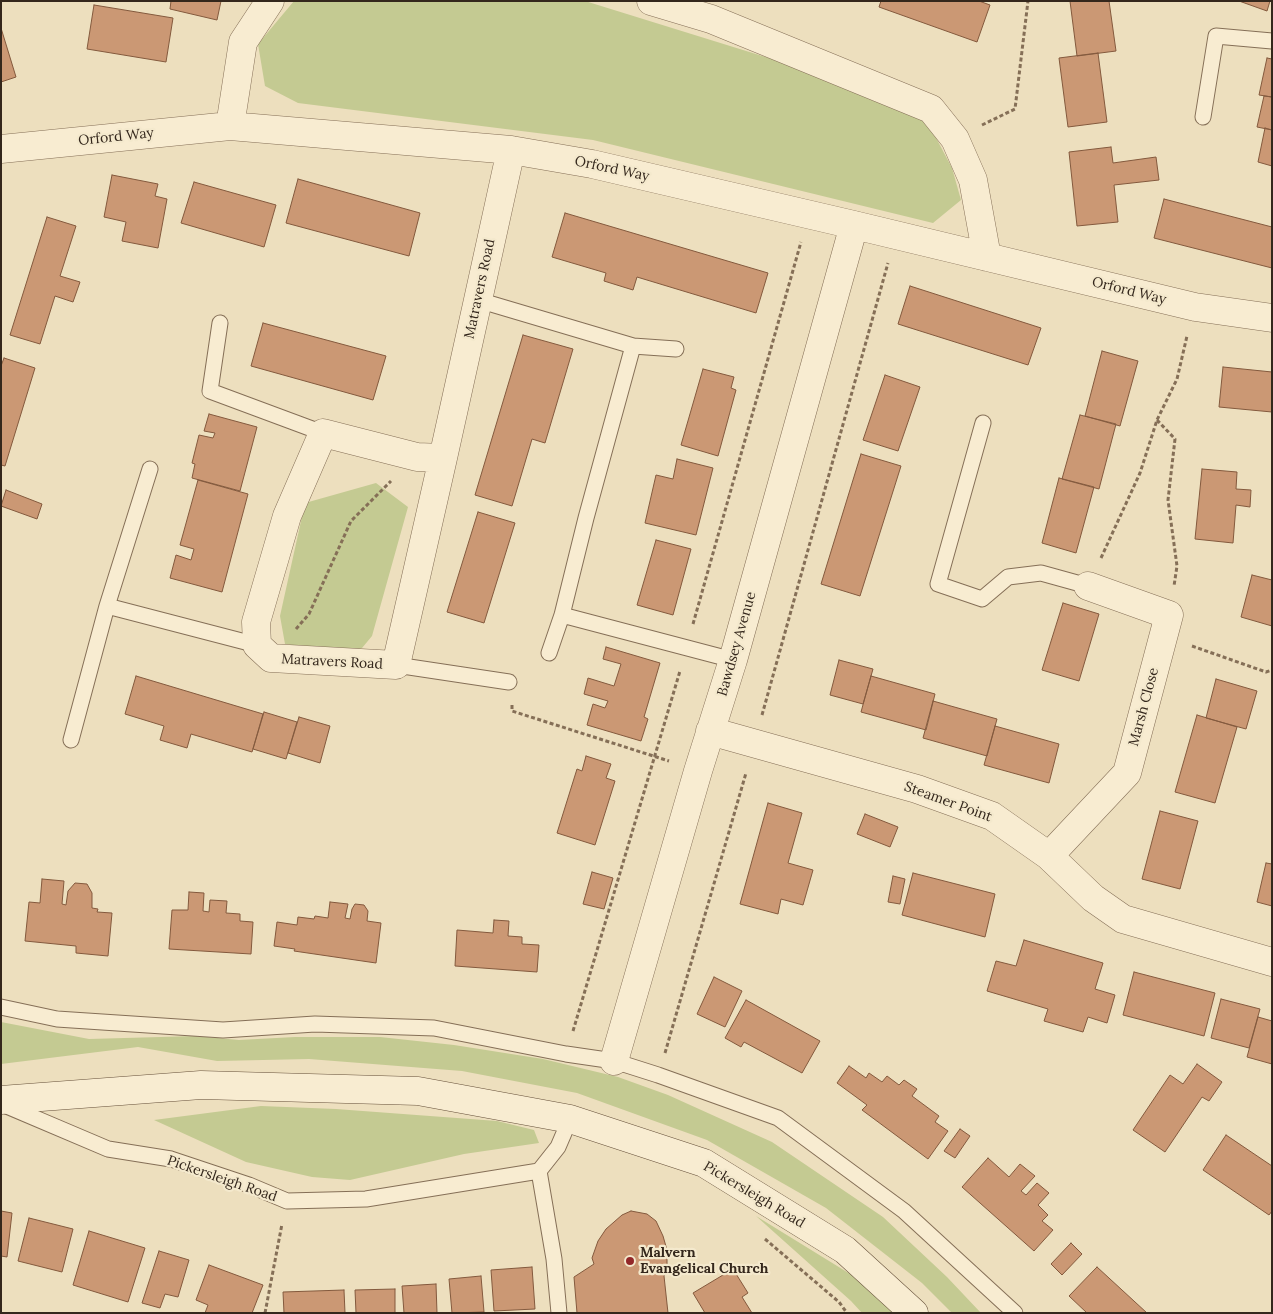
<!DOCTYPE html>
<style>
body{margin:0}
#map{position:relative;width:1273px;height:1314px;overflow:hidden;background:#eddfbe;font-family:Lora,serif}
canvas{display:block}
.frame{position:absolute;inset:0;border:2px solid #34271c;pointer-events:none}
</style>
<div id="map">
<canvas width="1273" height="1314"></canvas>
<div class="frame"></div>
</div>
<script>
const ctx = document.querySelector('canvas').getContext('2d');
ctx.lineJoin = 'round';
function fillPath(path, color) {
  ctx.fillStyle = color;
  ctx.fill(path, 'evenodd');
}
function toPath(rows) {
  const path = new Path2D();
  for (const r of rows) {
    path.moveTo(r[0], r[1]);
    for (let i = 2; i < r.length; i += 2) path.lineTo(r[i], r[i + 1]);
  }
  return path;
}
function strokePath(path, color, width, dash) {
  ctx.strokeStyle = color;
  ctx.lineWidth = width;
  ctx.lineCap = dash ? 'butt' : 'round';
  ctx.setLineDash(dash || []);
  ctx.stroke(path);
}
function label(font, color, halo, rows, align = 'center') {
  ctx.font = font + ' Lora,serif';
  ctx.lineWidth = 4.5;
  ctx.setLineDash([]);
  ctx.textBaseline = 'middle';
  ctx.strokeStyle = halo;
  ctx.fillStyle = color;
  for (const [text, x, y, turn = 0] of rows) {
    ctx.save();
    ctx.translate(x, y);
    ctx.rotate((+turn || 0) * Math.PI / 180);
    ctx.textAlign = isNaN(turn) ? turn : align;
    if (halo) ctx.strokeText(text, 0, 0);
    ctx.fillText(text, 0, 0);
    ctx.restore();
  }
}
fillPath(toPath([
 [294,1,585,1,801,68,925,117,952,168,961,200,933,223,593,140,298,103,265,86,258,44],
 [376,483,408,507,372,636,362,648,347,653,285,644,280,616,305,503],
 [1,1022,89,1039,196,1036,239,1040,295,1037,380,1037,454,1045,543,1059,618,1077,668,1095,772,1142,883,1217,947,1277,981,1313,952,1313,922,1283,826,1208,707,1140,577,1093,462,1071,309,1059,217,1061,138,1047,1,1064],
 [261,1106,336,1109,497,1121,534,1130,539,1143,464,1154,350,1180,312,1177,246,1162,154,1120],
 [756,1216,868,1285,894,1313,862,1313,851,1301]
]), '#c4ca92');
const building = toPath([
 [171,1,221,1,217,20,170,9,171,1],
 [881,1,979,1,990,5,977,42,879,7,881,1],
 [1070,1,1109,1,1116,51,1077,56,1070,1],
 [1239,1,1270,1,1267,11,1239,1],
 [94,5,173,18,166,62,87,49,94,5],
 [1,28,16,77,1,82,1,28],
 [1098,53,1107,122,1068,127,1059,58,1098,53],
 [1267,58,1272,59,1272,97,1259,95,1267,58],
 [1264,96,1272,97,1272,130,1257,127,1264,96],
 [1265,128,1272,130,1272,166,1258,162,1265,128],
 [1111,147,1113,163,1156,157,1159,180,1114,185,1118,222,1077,226,1069,152,1111,147],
 [112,175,158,184,155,196,167,199,158,248,122,241,126,222,104,217,112,175],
 [298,179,420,213,409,256,286,223,298,179],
 [194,182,276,205,264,247,181,223,194,182],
 [1164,199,1272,227,1272,268,1154,238,1164,199],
 [565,213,768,273,756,313,637,277,633,290,604,281,606,273,552,257,565,213],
 [47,217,76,226,60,276,80,282,73,302,55,296,40,344,10,335,47,217],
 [910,286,1041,328,1028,365,898,324,910,286],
 [263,323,386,356,373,400,251,366,263,323],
 [523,335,573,349,545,443,532,439,512,506,475,495,523,335],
 [1102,351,1138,361,1120,426,1085,416,1102,351],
 [4,358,35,368,5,466,1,465,1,366,4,358],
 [1223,367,1272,372,1272,412,1219,407,1223,367],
 [703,369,734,377,731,388,736,390,718,456,681,445,703,369],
 [885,375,920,387,898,451,863,440,885,375],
 [209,414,257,427,240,491,192,478,195,464,192,463,199,435,213,438,215,433,204,431,209,414],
 [1080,415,1116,424,1099,489,1062,479,1080,415],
 [861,454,901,466,860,596,821,584,861,454],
 [677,459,713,468,696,535,645,523,656,475,673,479,677,459],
 [1202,469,1237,472,1236,489,1251,490,1250,507,1236,505,1233,543,1195,539,1202,469],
 [1059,478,1094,487,1076,553,1042,543,1059,478],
 [198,480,248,494,222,592,170,578,176,555,191,560,194,549,180,545,198,480],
 [6,490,42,504,37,519,1,506,6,490],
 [478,512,515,523,484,623,447,612,478,512],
 [656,540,691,549,673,615,637,605,656,540],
 [1252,575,1272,580,1272,626,1241,617,1252,575],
 [1063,603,1099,614,1079,681,1042,670,1063,603],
 [606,647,660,663,644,717,648,719,641,741,587,725,593,704,605,708,608,701,584,694,588,678,614,686,621,664,603,659,606,647],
 [839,660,873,669,863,704,830,695,839,660],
 [136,676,263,714,252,752,191,734,187,748,160,740,164,726,125,714,136,676],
 [871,676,935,694,926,730,861,712,871,676],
 [1216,679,1257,691,1246,729,1206,718,1216,679],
 [933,701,997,719,987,756,923,738,933,701],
 [264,712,297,722,286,759,253,749,264,712],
 [1197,715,1237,727,1215,803,1175,792,1197,715],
 [299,717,330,726,320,763,288,753,299,717],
 [995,726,1059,744,1049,783,984,765,995,726],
 [586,756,611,764,606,778,615,781,595,845,557,833,577,769,582,771,586,756],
 [768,803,802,813,788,863,813,870,803,905,781,899,778,914,740,904,768,803],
 [1160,811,1198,821,1180,889,1142,879,1160,811],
 [865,814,898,827,890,847,857,834,865,814],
 [1266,863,1272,864,1272,906,1257,902,1266,863],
 [592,872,613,878,604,909,583,904,592,872],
 [913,873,995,894,985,937,902,915,913,873],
 [893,876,905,879,900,904,888,902,893,876],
 [42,879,64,881,62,904,66,905,68,891,75,883,87,884,92,893,92,908,98,909,97,912,112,913,108,956,76,953,76,946,25,941,29,902,40,903,42,879],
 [189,892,204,893,203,911,209,912,210,900,227,901,226,913,240,914,240,921,253,922,251,954,169,949,172,910,188,910,189,892],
 [330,902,348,904,345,918,350,919,352,909,355,904,364,905,368,911,367,921,381,923,376,963,294,951,295,949,274,946,277,922,297,925,298,917,314,919,315,916,328,918,330,902],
 [494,920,509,921,508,936,522,937,522,944,539,945,537,972,455,966,457,930,493,933,494,920],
 [1024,940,1103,963,1095,989,1115,995,1107,1023,1088,1017,1083,1032,1044,1021,1048,1009,987,991,996,961,1016,966,1024,940],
 [1134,972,1215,993,1204,1036,1123,1015,1134,972],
 [714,977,742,991,725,1027,697,1014,714,977],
 [1221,999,1260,1009,1249,1048,1211,1038,1221,999],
 [746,1000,820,1041,802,1073,744,1042,741,1047,725,1038,746,1000],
 [1258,1017,1272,1021,1272,1064,1247,1057,1258,1017],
 [1197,1064,1222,1082,1209,1101,1202,1097,1165,1152,1133,1130,1170,1075,1183,1084,1197,1064],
 [849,1066,866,1078,869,1073,882,1082,887,1076,899,1085,904,1080,917,1089,912,1096,939,1116,935,1122,948,1131,928,1159,862,1110,867,1105,837,1083,849,1066],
 [960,1129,970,1136,955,1158,944,1151,960,1129],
 [1226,1135,1272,1166,1272,1211,1269,1215,1203,1170,1226,1135],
 [988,1158,1009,1177,1020,1164,1035,1176,1021,1191,1026,1195,1037,1183,1049,1193,1038,1205,1048,1215,1042,1221,1053,1230,1034,1251,962,1187,988,1158],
 [1,1211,12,1213,7,1257,1,1256,1,1211],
 [631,1211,647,1214,656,1221,663,1236,667,1250,667,1265,664,1276,668,1313,577,1313,574,1277,594,1264,592,1258,598,1241,606,1229,622,1215,631,1211],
 [29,1218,73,1229,62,1272,18,1261,29,1218],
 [89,1231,145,1248,128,1302,73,1285,89,1231],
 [1071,1243,1082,1254,1062,1275,1051,1264,1071,1243],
 [159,1251,189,1260,178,1297,165,1294,160,1308,142,1303,159,1251],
 [209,1265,263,1285,252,1313,205,1313,208,1305,196,1300,209,1265],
 [532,1267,535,1309,494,1311,491,1270,532,1267],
 [1097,1267,1147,1313,1087,1313,1069,1296,1097,1267],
 [733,1269,748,1293,742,1297,752,1313,705,1313,693,1293,733,1269],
 [481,1276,484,1312,452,1313,449,1279,481,1276],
 [436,1284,437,1313,404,1313,402,1286,436,1284],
 [395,1289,395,1313,356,1313,355,1290,395,1289],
 [344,1290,345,1313,284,1313,283,1292,344,1290]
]);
fillPath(building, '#cb9874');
strokePath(building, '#83593d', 1);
const service = toPath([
 [1203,117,1216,36,1272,41],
 [478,300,633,346,676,349],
 [220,323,210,391,323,433],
 [983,423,938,584,982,599,1008,577,1041,573,1088,586],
 [107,606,257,645],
 [562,615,733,660],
 [549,653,562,615,586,518,633,346],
 [396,665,509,682],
 [71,740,107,606,150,469],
 [1,1007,57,1019,223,1030,315,1024,434,1028,566,1054,614,1061,658,1075,778,1118,904,1211,1015,1313],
 [2,1104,108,1149,171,1159,249,1185,287,1201,366,1199,539,1171,558,1147,570,1119],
 [539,1171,554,1259,559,1313]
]);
const minor = toPath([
 [651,1,711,19,931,109,955,139,973,180,987,257],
 [230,126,243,42,270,1],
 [1,149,230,126,511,150,592,164,854,225,1195,307,1272,318],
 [443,458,417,457,323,433,287,516,256,622,257,645,271,658,396,665,443,458,478,300,511,150],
 [710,731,917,789,992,816,1049,856,1093,898,1123,919,1272,962],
 [1049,856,1127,773,1169,615,1088,586],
 [614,1061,698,771,733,660,854,225]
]);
const secondary = toPath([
 [1,1100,201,1085,418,1091,570,1119,704,1163,845,1250,914,1313]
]);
strokePath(service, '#856f57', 17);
strokePath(minor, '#856f57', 29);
strokePath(secondary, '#66503a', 29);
strokePath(toPath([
 [982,125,1015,109,1028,1],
 [1157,420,1175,439,1168,500,1177,566,1174,586],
 [1101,558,1140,473,1157,420,1177,379,1187,336],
 [693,624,801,242],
 [296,629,309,614,351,521,391,481],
 [1192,646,1266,672,1272,670],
 [512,705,512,711,669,761],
 [762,715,888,263],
 [573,1031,680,671],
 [665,1053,746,773],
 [765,1239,839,1302,847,1313],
 [265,1313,282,1224]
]), '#856f57', 3, [4, 2.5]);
strokePath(service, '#f8ecd1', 15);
strokePath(minor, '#f8ecd1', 28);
strokePath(secondary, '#f8ecd1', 28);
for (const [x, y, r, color] of [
 [630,1261,5,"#932829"]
]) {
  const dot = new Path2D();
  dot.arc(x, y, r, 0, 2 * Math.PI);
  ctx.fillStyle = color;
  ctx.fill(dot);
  strokePath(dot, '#f4e9cd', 2);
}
label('14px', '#34271c', '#f4e9cd', [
 ["Orford Way",116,137,-6],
 ["Orford Way",612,169,12],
 ["Matravers Road",480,289,-78],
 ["Orford Way",1129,291,14],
 ["Bawdsey Avenue",737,644,-74],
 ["Matravers Road",332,662,3],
 ["Marsh Close",1144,707,-75],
 ["Steamer Point",948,802,20],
 ["Pickersleigh Road",222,1179,19],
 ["Pickersleigh Road",754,1195,31]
]);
label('bold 14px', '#34271c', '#f4e9cd', [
 ["Malvern",640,1253],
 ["Evangelical Church",640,1269]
], 'left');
</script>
